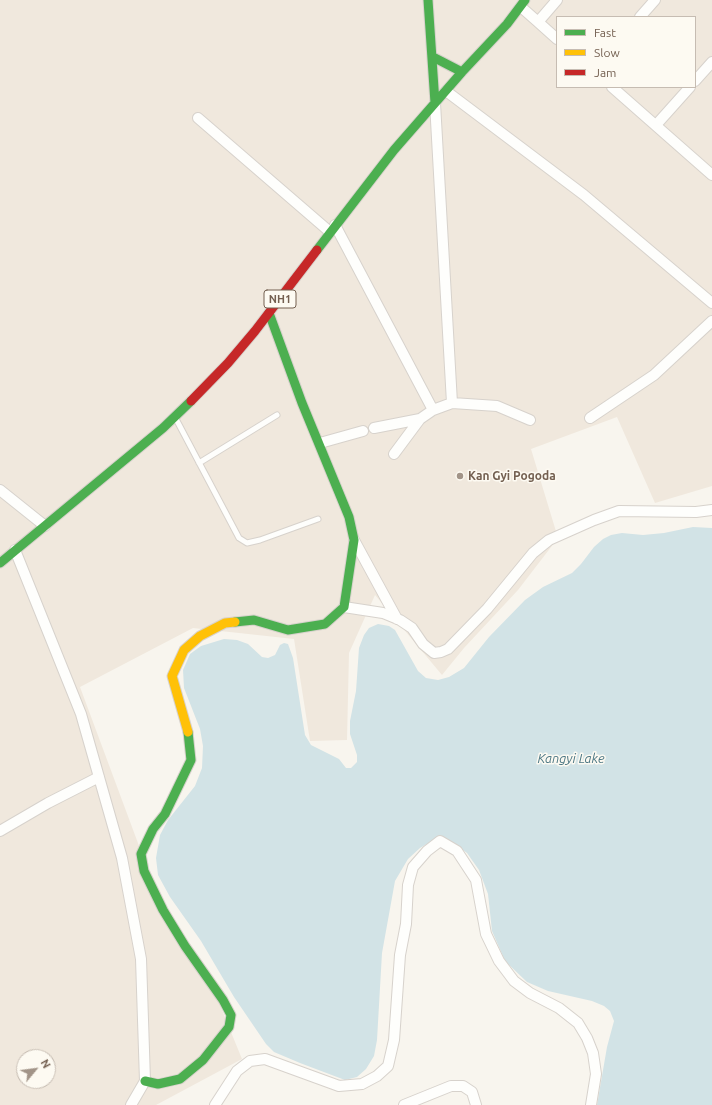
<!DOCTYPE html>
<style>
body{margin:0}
#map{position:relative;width:712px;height:1105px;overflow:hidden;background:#f8f5ee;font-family:Ubuntu,sans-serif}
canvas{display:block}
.legend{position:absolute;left:556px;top:16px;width:140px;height:72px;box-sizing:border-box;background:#fdfaf2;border:1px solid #c6bcb2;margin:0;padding:5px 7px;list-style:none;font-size:12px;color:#746051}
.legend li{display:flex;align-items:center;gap:8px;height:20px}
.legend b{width:20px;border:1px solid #c6bcb2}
.north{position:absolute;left:16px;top:1049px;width:40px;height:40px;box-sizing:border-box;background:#fdfaf2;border:1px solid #c6bcb2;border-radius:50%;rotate:61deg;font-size:11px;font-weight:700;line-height:16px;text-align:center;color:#746051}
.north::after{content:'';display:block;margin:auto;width:14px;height:18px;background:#a29488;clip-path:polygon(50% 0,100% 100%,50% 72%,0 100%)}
</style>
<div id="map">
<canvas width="712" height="1105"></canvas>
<ul class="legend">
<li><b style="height:5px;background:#4caf50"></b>Fast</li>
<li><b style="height:5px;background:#ffc107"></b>Slow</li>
<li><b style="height:5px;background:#c62828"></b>Jam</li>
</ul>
<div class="north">N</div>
</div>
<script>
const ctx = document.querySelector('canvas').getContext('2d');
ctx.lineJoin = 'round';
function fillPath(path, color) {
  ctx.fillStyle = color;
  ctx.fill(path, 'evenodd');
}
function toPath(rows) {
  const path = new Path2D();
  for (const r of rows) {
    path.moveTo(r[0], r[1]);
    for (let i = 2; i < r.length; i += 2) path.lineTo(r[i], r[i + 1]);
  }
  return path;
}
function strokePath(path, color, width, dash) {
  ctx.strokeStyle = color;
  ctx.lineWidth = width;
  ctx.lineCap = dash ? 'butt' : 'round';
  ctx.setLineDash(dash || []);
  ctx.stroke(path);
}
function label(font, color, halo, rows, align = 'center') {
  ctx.font = font + ' Ubuntu,sans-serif';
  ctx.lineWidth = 3;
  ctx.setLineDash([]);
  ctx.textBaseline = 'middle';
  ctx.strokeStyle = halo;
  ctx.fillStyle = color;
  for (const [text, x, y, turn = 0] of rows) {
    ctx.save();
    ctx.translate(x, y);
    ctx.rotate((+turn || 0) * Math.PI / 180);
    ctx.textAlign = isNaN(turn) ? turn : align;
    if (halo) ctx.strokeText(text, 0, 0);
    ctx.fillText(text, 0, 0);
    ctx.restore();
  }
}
fillPath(toPath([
 [0,0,712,0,712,486,655,503,617,417,531,449,558,538,518,590,464,648,442,675,375,595,349,653,347,740,310,741,294,639,193,628,80,687,158,897,208,976,242,1059,156,1105,0,1105],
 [557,17,695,17,695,87,557,87],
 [24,1057,48,1057,48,1081,24,1081]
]), '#f0e8dd');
fillPath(toPath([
 [693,527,712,528,712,1105,597,1105,607,1047,614,1021,610,1011,604,1006,592,1001,548,991,527,982,505,961,492,931,488,894,479,870,467,853,455,844,444,840,432,841,420,848,408,859,395,881,382,953,377,1040,374,1056,366,1069,357,1077,345,1080,300,1063,274,1052,266,1044,234,997,201,941,170,897,158,875,156,858,160,835,168,820,195,786,202,768,203,746,200,729,184,688,183,670,190,654,201,646,224,639,237,640,248,644,262,657,268,658,275,655,280,645,284,643,288,644,293,658,305,735,311,745,339,759,346,768,351,768,357,762,357,755,350,734,350,721,356,691,359,648,364,635,369,628,378,624,389,626,395,630,418,671,426,678,438,680,449,677,464,668,489,637,525,600,543,587,572,573,581,564,594,547,603,539,611,535,622,533,643,535,664,533]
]), '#d2e3e6');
const lane = toPath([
 [176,419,239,538,247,543,260,540,318,519],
 [199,463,277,415]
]);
const street = toPath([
 [521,7,538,22,557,0],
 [640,17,655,0],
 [538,22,557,39],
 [695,81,712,62],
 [612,87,712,175],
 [446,91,584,195,712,303],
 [198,118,330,232],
 [656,125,690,87],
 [335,225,433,410],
 [452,403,497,406,530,420],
 [590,418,654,375,712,321],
 [374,428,420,419],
 [320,443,363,431],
 [394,454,420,419,433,410,452,403,435,103],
 [0,490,45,526],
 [354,540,397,619],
 [15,550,81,714,122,858,141,959,145,1081,131,1105],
 [344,607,383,613,400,620,412,628,423,644,434,653,441,652,448,649,487,609,533,553,549,540,594,520,619,511,696,512,712,510],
 [0,831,48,803,99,777],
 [215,1105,237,1071,250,1061,265,1059,339,1086,362,1084,377,1076,388,1066,394,1040,400,955,406,924,408,885,413,867,427,851,440,841,457,851,476,880,486,934,499,961,514,981,530,993,559,1008,578,1023,587,1038,593,1053,596,1074,591,1105],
 [404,1105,451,1086,463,1086,472,1092,476,1105]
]);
const fast = toPath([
 [428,0,435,103],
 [433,57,462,72],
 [317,250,394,150,462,72,507,24,525,0],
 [0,563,163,428,191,401],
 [235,622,254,620,288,630,325,624,344,607,354,540,349,517,302,403,269,313],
 [145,1081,158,1084,180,1079,203,1060,229,1027,231,1015,223,1000,185,946,163,910,144,871,141,854,153,829,165,814,191,760,188,732]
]);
const slow = toPath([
 [188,732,172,676,184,650,200,636,225,623,235,622]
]);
const jam = toPath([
 [191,401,228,363,255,331,317,250]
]);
strokePath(lane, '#d7d2cc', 7);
strokePath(street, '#d7d2cc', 12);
strokePath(fast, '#d7d2cc', 11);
strokePath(slow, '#d7d2cc', 11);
strokePath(jam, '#d7d2cc', 11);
strokePath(lane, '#fefefc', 5);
strokePath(street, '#fefefc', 10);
strokePath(fast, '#4caf50', 9);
strokePath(slow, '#ffc107', 9);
strokePath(jam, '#c62828', 9);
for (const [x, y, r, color] of [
 [460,476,4,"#a29488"]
]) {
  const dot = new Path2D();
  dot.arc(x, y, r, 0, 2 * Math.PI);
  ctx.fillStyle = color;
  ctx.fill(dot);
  strokePath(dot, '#fdfaf2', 1.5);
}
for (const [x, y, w] of [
 [280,299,32]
]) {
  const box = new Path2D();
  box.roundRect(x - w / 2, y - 9, w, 18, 3);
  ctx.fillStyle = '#fdfaf2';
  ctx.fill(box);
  strokePath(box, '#746051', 1);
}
label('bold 11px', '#746051', null, [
 ["NH1",280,299]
]);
label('bold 12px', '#746051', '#fdfaf2', [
 ["Kan Gyi Pogoda",468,476]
], 'left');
label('italic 13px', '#4c7784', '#fdfaf2', [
 ["Kangyi Lake",571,759]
]);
</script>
